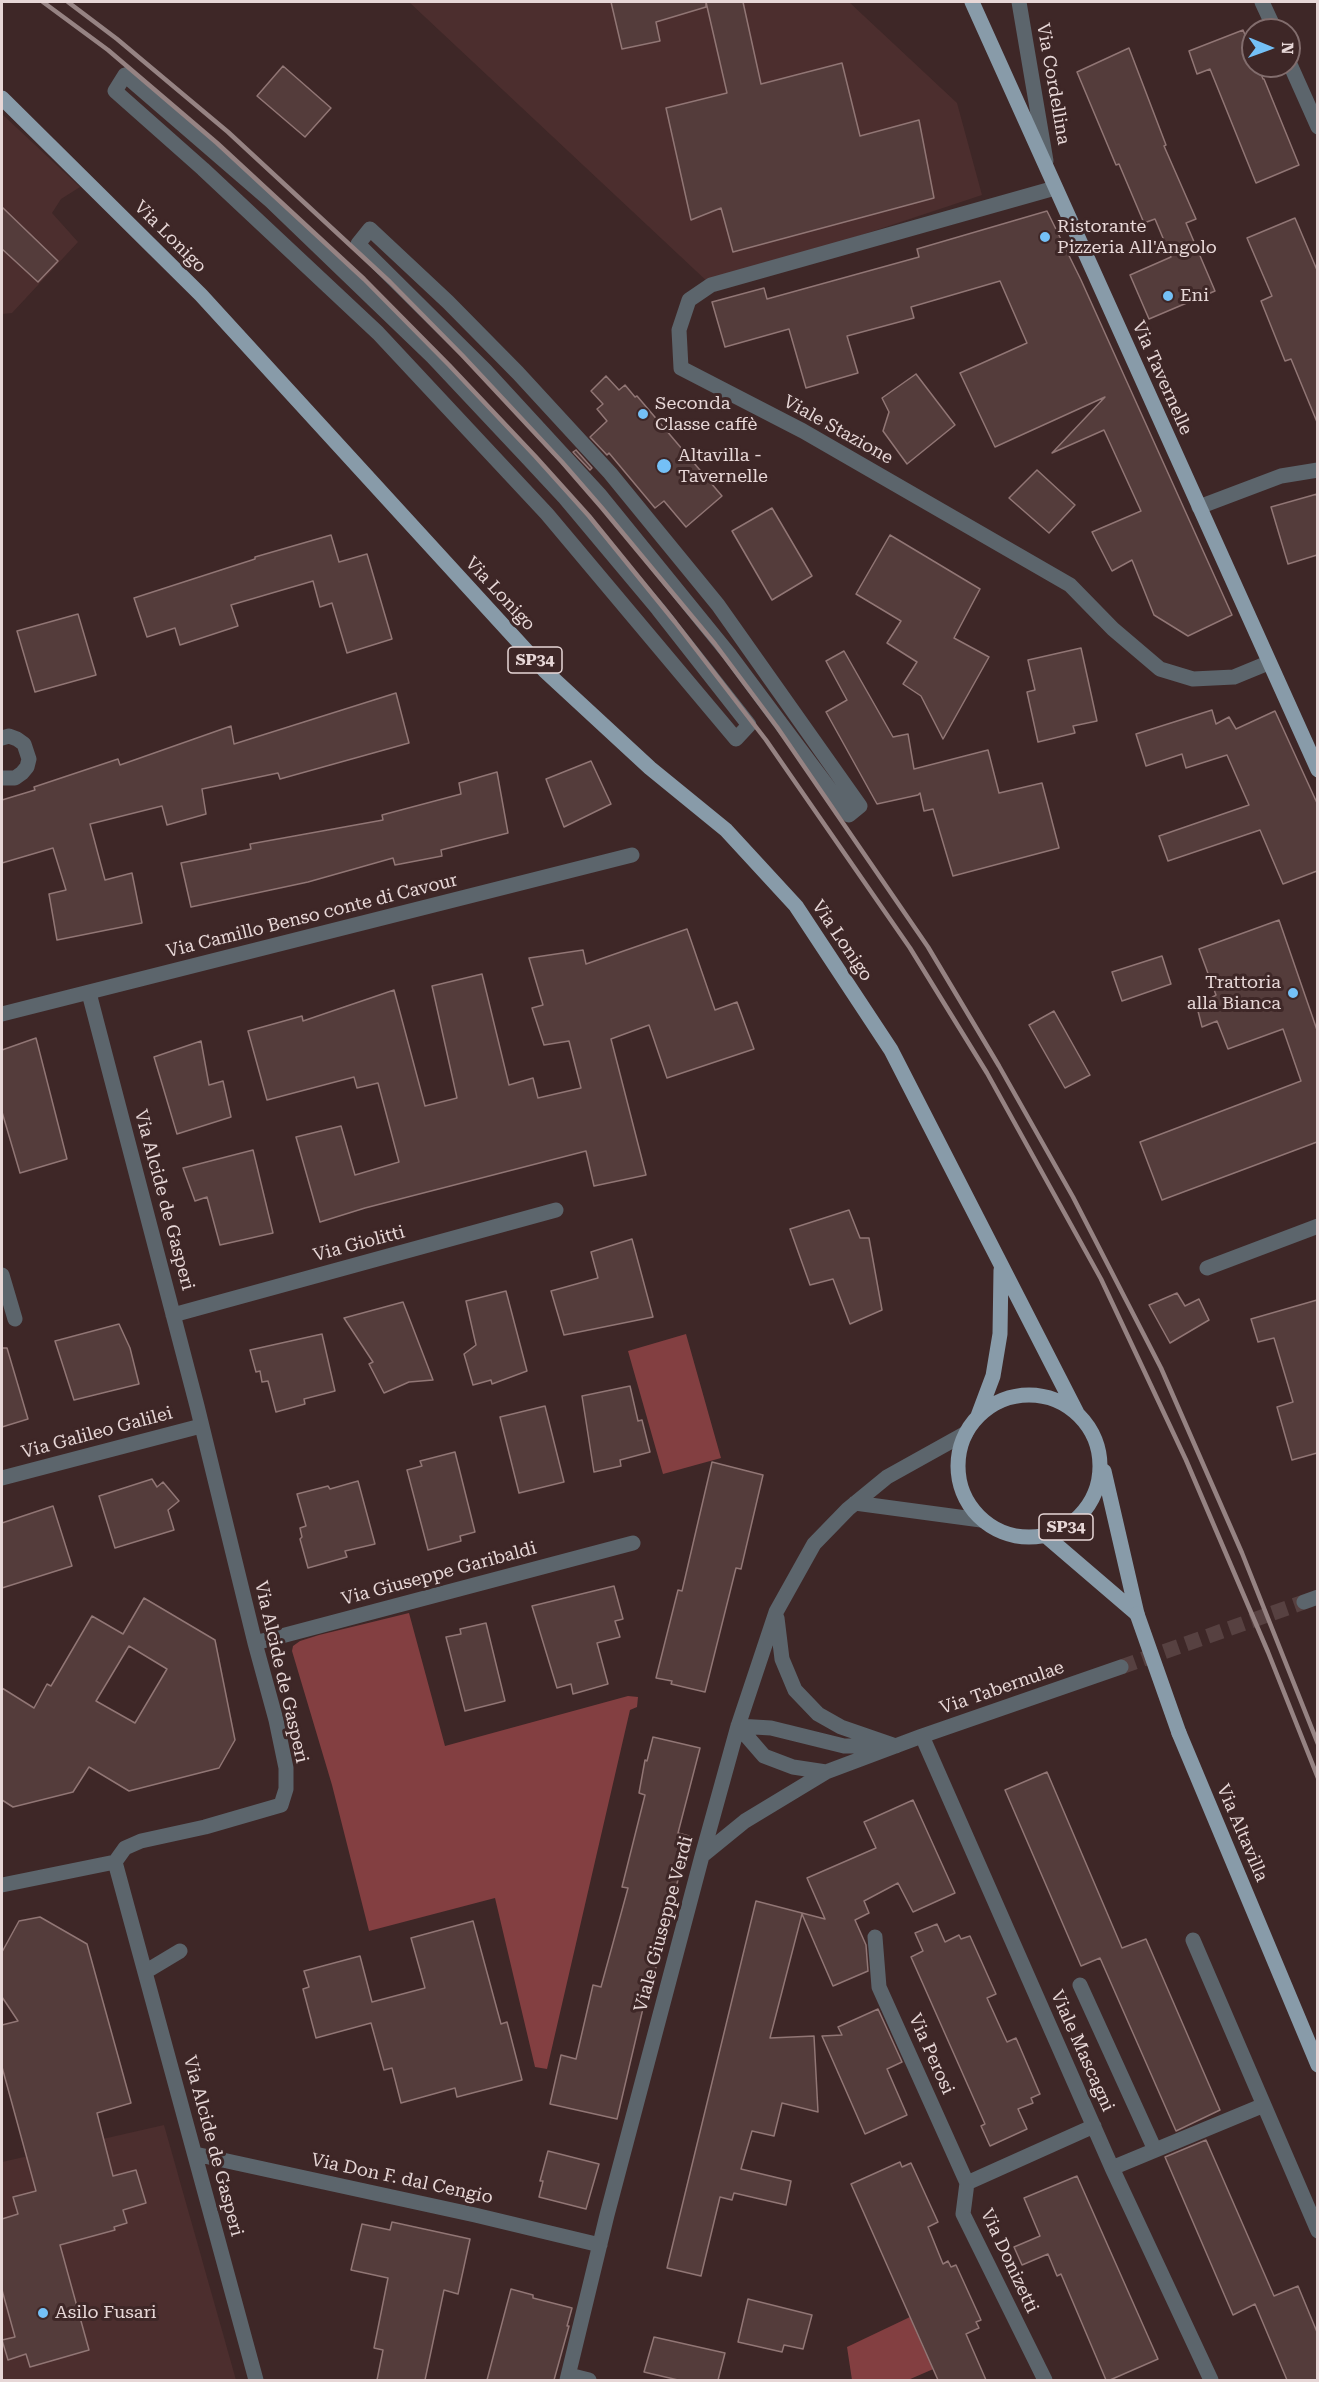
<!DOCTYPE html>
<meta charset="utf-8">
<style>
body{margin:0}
#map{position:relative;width:1319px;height:2382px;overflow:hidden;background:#3e2727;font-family:"Roboto Serif",serif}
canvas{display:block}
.frame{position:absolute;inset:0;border:3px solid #e7d7d7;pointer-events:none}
.north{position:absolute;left:1241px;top:18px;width:60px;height:60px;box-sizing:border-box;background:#3e2727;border:2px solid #826d6d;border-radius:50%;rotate:91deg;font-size:16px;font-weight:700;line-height:24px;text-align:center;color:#e7d7d7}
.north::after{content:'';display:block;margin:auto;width:21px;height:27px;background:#74c0f6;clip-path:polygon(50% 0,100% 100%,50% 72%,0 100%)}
</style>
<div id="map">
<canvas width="1319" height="2382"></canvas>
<div class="frame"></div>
<div class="north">N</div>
</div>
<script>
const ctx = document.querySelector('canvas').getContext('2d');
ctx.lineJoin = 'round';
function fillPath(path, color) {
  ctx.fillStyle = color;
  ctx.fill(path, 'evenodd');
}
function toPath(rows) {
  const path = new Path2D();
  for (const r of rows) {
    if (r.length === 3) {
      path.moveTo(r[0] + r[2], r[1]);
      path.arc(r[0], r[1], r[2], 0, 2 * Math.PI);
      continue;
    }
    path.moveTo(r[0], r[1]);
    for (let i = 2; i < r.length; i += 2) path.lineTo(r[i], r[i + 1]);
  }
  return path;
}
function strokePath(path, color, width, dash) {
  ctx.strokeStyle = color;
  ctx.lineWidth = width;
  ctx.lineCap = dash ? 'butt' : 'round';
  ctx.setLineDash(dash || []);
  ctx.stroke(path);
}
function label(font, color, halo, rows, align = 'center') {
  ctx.font = font + ' "Roboto Serif",serif';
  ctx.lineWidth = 6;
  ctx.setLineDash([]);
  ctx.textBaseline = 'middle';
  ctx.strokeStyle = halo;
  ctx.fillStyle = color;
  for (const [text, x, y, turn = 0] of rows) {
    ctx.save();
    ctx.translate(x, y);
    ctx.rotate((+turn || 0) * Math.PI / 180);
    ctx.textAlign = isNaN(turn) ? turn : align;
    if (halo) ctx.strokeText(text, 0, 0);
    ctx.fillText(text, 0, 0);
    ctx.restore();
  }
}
fillPath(toPath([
 [409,2,849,2,957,103,982,195,711,285],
 [2,114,80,187,61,199,52,213,78,242,12,313,2,314],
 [164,2125,236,2380,2,2380,2,2162]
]), '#4c2e2e');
fillPath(toPath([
 [686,1334,721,1458,663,1474,628,1351],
 [409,1613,445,1746,628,1696,638,1697,637,1707,630,1710,547,2069,535,2067,495,1898,369,1931,332,1785,292,1651,293,1646,300,1641,319,1635],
 [910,2317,925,2352,938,2367,908,2380,852,2380,847,2347]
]), '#833f41');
const building = toPath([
 [611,2,706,2,706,7,656,22,660,41,622,49,611,2],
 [706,2,743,2,761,84,842,63,860,136,919,120,934,198,733,252,721,208,691,220,666,108,727,93,706,2],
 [1243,30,1253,54,1253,66,1258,66,1263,79,1264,79,1299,165,1256,183,1210,69,1197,74,1189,51,1243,30],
 [1129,48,1166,145,1164,146,1196,219,1186,223,1215,291,1149,319,1130,275,1171,257,1155,219,1144,223,1119,164,1116,165,1077,72,1129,48],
 [283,66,331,108,305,137,257,96,283,66],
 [2,207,58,261,38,282,2,249,2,207],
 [1047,211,1081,280,1232,615,1188,636,1154,615,1132,560,1112,571,1092,532,1141,511,1104,430,1052,453,1105,397,995,447,960,373,1027,343,1000,281,911,307,914,318,847,336,858,373,806,388,789,329,725,347,712,302,764,288,767,299,919,257,917,249,1047,211],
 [1295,218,1317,270,1317,422,1291,359,1285,361,1261,301,1272,296,1247,238,1295,218],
 [916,374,955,425,907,464,883,431,889,412,882,398,916,374],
 [606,376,619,390,625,385,635,397,637,396,722,496,686,527,664,501,655,508,609,453,607,455,590,437,607,421,597,409,603,404,591,391,606,376],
 [576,450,592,468,590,470,573,452,576,450],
 [1037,470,1075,505,1049,533,1009,498,1037,470],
 [1317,494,1317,555,1288,564,1271,507,1317,494],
 [772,508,812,576,772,600,732,531,772,508],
 [331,535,339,562,367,554,392,639,347,653,332,603,320,607,313,581,231,605,238,626,180,645,175,628,147,637,134,598,255,559,255,557,331,535],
 [890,535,980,589,954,638,989,657,943,739,921,696,903,684,917,662,887,643,901,621,856,594,890,535],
 [78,614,96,675,35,692,17,631,78,614],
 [1081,648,1097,721,1073,726,1075,733,1038,742,1027,692,1035,690,1028,660,1081,648],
 [844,651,893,737,908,734,914,769,988,750,999,793,1042,783,1059,848,953,876,933,809,924,811,920,793,918,795,877,804,826,712,847,700,826,661,844,651],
 [396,693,409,743,280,779,278,773,202,789,206,814,167,825,162,806,90,824,105,880,132,873,142,923,57,940,49,894,66,890,53,848,2,863,2,800,35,790,34,787,118,759,120,765,231,726,234,744,396,693],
 [1212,710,1216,724,1229,717,1236,729,1275,711,1317,803,1317,871,1283,884,1260,830,1168,861,1159,836,1249,805,1227,755,1186,768,1182,754,1146,766,1136,734,1212,710],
 [591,761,611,804,564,827,546,779,591,761],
 [497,772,508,833,441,850,442,856,395,865,393,858,308,882,191,907,181,863,251,849,250,844,383,820,382,815,461,794,459,783,497,772],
 [1279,920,1317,1030,1317,1142,1162,1200,1140,1142,1301,1081,1283,1029,1228,1049,1217,1021,1202,1027,1197,1007,1216,995,1199,949,1279,920],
 [687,929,715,1010,737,1002,754,1049,667,1078,649,1025,611,1039,646,1175,594,1186,586,1151,365,1208,320,1222,296,1137,341,1126,355,1175,399,1162,378,1083,357,1088,354,1077,267,1100,248,1031,302,1016,303,1021,394,990,425,1106,457,1098,432,986,482,974,509,1085,533,1078,538,1098,581,1088,569,1041,544,1045,532,1008,543,1005,529,958,583,950,586,964,687,929],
 [1162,956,1171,984,1122,1001,1112,972,1162,956],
 [1054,1011,1090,1075,1065,1088,1029,1025,1054,1011],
 [36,1038,67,1159,20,1173,2,1112,2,1050,36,1038],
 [201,1041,209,1085,223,1081,231,1117,177,1134,154,1057,201,1041],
 [253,1150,273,1233,220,1245,207,1197,195,1201,183,1168,253,1150],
 [849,1210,860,1238,869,1238,882,1310,850,1324,833,1279,810,1285,790,1229,849,1210],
 [632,1239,653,1317,564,1335,551,1291,598,1278,591,1252,632,1239],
 [506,1291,527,1371,492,1384,491,1380,473,1385,464,1354,476,1345,466,1301,506,1291],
 [1177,1293,1185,1306,1199,1299,1209,1320,1170,1343,1149,1305,1177,1293],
 [1317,1300,1317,1453,1292,1460,1277,1407,1293,1402,1274,1338,1258,1342,1251,1319,1317,1300],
 [403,1302,433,1380,409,1382,384,1393,369,1364,373,1362,344,1318,403,1302],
 [119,1324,130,1348,139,1384,74,1400,55,1341,119,1324],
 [322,1334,335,1391,304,1399,305,1404,276,1412,268,1381,262,1382,260,1371,256,1372,250,1350,322,1334],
 [2,1348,7,1348,28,1419,2,1427,2,1348],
 [630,1386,638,1421,642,1420,650,1452,620,1460,621,1466,594,1472,582,1396,630,1386],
 [545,1406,564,1482,519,1493,500,1417,545,1406],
 [455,1452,475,1532,460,1536,461,1541,428,1550,407,1470,422,1466,420,1461,455,1452],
 [712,1462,763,1475,741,1569,736,1568,705,1692,671,1684,672,1681,656,1678,678,1590,682,1591,712,1462],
 [152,1479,157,1487,163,1482,179,1501,168,1510,174,1530,115,1548,99,1496,152,1479],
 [358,1481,375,1544,345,1551,347,1557,308,1568,300,1539,302,1537,300,1528,306,1526,297,1494,328,1486,330,1489,358,1481],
 [53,1506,72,1566,2,1588,2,1523,53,1506],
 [614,1586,623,1619,615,1621,620,1637,597,1643,608,1684,573,1694,571,1684,557,1688,532,1606,614,1586],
 [144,1598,215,1640,235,1740,219,1768,129,1791,89,1767,73,1792,13,1807,2,1800,2,1688,34,1708,47,1684,51,1686,92,1616,123,1634,144,1598],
 [129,1646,167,1669,135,1723,96,1701,129,1646],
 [486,1623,505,1701,465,1711,446,1637,461,1634,460,1629,486,1623],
 [653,1737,700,1748,678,1833,689,1836,655,1971,652,1970,617,2119,550,2104,561,2055,576,2059,593,1985,601,1987,628,1888,622,1887,645,1795,639,1793,645,1760,647,1761,653,1737],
 [1047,1772,1122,1948,1146,1939,1220,2110,1176,2131,1100,1958,1081,1966,1005,1790,1047,1772],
 [913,1800,955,1893,913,1912,898,1883,864,1901,869,1913,855,1920,866,1945,868,1971,833,1986,802,1914,770,2038,814,2036,818,2112,782,2103,774,2136,752,2131,741,2169,791,2181,786,2205,734,2193,732,2200,720,2197,701,2276,667,2268,756,1901,825,1919,807,1878,876,1848,864,1822,913,1800],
 [40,1917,87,1944,131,2103,97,2113,113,2176,136,2170,146,2203,123,2210,127,2223,114,2227,115,2230,60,2245,89,2350,30,2367,26,2354,8,2360,2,2340,15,2337,2,2290,2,2219,18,2214,13,2197,36,2191,2,2067,2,2025,18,2021,2,1997,2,1952,19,1921,40,1917],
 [473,1921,501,2024,507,2022,522,2080,457,2097,455,2088,401,2103,392,2068,384,2070,371,2023,316,2038,303,1989,309,1987,304,1971,360,1956,372,2002,425,1988,411,1938,473,1921],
 [937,1924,945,1942,959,1935,961,1939,970,1936,996,1994,987,1998,1007,2042,1016,2038,1040,2094,1031,2098,1033,2103,1018,2109,1027,2129,990,2146,981,2126,985,2124,911,1957,923,1951,915,1933,937,1924],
 [878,2009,902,2062,887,2069,907,2115,865,2134,822,2036,842,2035,838,2027,878,2009],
 [1206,2140,1274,2296,1298,2286,1317,2332,1317,2380,1287,2380,1255,2304,1233,2315,1165,2157,1206,2140],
 [548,2151,599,2164,586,2209,539,2197,543,2181,540,2181,548,2151],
 [900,2162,902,2167,911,2163,938,2222,928,2227,943,2264,948,2261,951,2267,956,2265,981,2320,976,2322,979,2328,966,2334,986,2380,938,2380,851,2184,900,2162],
 [1077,2176,1158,2359,1110,2380,1106,2380,1061,2274,1057,2276,1048,2254,1022,2265,1014,2247,1040,2236,1024,2198,1077,2176],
 [392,2222,470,2239,458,2294,444,2290,425,2380,377,2380,383,2350,374,2348,388,2278,351,2270,362,2224,390,2230,392,2222],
 [511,2289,533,2295,533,2298,572,2308,567,2326,569,2326,554,2380,487,2380,511,2289],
 [748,2299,812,2315,803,2349,784,2345,782,2352,738,2342,748,2299],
 [654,2337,725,2353,718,2380,678,2380,644,2372,654,2337]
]);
fillPath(building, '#543c3b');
strokePath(building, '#917675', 1.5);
strokePath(toPath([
 [1121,1667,1304,1602]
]), '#574141', 15, [15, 8]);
strokePath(toPath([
 [1019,2,1046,161],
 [1262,2,1275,30],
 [1289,62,1318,127],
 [125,75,271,201,433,357,527,457,565,498,658,609,749,725,736,739,547,514,378,333,203,169,115,91,125,75],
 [1055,188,711,285,689,300,679,330,681,368,803,431,1070,585,1113,629,1160,669,1193,679,1234,677,1268,663],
 [370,229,448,302,518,373,610,473,718,605,860,806,849,815,729,654,599,494,485,370,358,244,370,229],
 [1199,507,1281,476,1318,470],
 [2,738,9,736,17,739,24,744,29,759,27,767,22,773,15,778,2,778],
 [89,993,197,1406,255,1643,276,1720,286,1768,286,1789,281,1805,205,1827,141,1841,125,1848,115,1862,256,2380],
 [2,1014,632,855],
 [1207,1268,1318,1226],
 [2,1275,15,1319],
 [173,1315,556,1210],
 [2,1478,201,1426],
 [855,1503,981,1520],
 [1304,1602,1318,1597],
 [777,1618,782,1659,795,1690,818,1714,841,1727,896,1746],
 [255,1643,633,1543],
 [738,1726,764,1756,793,1767,826,1772,922,1736,1121,1667],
 [738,1726,771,1728,844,1746,884,1746],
 [922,1736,1112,2168,1211,2380],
 [702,1856,745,1821,826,1772],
 [2,1885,115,1862],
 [875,1937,879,1987,967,2183],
 [1193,1940,1318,2231],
 [145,1972,180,1951],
 [1080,1985,1155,2150],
 [195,2154,475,2215,600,2245],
 [1112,2168,1264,2105],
 [569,2375,589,2380],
 [567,2380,607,2215,702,1856,738,1726,776,1612,814,1544,848,1509,887,1477,966,1433],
 [1045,2380,963,2214,967,2183,1094,2126]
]), '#5c656c', 15);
strokePath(toPath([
 [972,2,1318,770],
 [2,98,201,295,545,671,650,768,726,830,796,906,891,1050,1077,1413],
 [1029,1466,71],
 [978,1416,993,1376,1000,1334,1001,1270],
 [1104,1471,1137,1614],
 [1046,1536,1137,1614],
 [1179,1733,1318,2065]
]), '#889ba9', 15);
strokePath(toPath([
 [43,2,108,50,217,143,364,279,449,365,535,456,589,516,675,622,766,740,910,948,987,1073,1101,1279,1186,1460,1268,1652,1318,1778],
 [68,2,117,39,228,132,390,282,462,355,562,462,602,508,715,644,777,727,928,947,999,1066,1073,1197,1161,1368,1242,1553,1318,1744]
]), '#968383', 4.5);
strokePath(toPath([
 [1137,1614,1179,1733]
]), '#889ba9', 15);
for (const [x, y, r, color] of [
 [1045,237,6,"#74c0f6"],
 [1168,296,6,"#74c0f6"],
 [643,414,6,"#74c0f6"],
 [664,466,8,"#74c0f6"],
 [1293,993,6,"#74c0f6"],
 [43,2313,6,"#74c0f6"]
]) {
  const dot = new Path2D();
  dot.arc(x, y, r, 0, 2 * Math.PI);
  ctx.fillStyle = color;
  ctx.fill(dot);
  strokePath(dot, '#3e2727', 2);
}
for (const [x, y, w] of [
 [535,660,54],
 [1066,1527,54]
]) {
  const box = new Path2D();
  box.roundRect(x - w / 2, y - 13, w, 26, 4.5);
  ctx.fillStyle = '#3e2727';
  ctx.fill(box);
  strokePath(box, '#e7d7d7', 1.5);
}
label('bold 16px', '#e7d7d7', null, [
 ["SP34",535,660],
 ["SP34",1066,1527]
]);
label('18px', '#e7d7d7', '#3e2727', [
 ["Via Cordellina",1053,84,80],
 ["Via Lonigo",170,237,45],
 ["Via Tavernelle",1162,378,66],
 ["Viale Stazione",838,430,29],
 ["Via Lonigo",500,594,47],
 ["Via Camillo Benso conte di Cavour",312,916,-14],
 ["Via Lonigo",842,941,56],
 ["Via Alcide de Gasperi",164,1200,75],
 ["Via Giolitti",359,1244,-15],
 ["Via Galileo Galilei",97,1433,-15],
 ["Via Giuseppe Garibaldi",439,1574,-15],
 ["Via Alcide de Gasperi",281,1672,77],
 ["Via Tabernulae",1002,1688,-19],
 ["Via Altavilla",1242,1833,67],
 ["Viale Giuseppe Verdi",664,1924,-75],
 ["Viale Mascagni",1082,2051,66],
 ["Via Perosi",931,2054,66],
 ["Via Alcide de Gasperi",213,2146,75],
 ["Via Don F. dal Cengio",402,2179,12],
 ["Via Donizetti",1009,2261,65]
]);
label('18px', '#e7d7d7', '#3e2727', [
 ["Ristorante",1057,227],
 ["Pizzeria All'Angolo",1057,248],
 ["Eni",1180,296],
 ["Seconda",655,404],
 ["Classe caffè",655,425],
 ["Altavilla -",678,456],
 ["Tavernelle",678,477],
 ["Trattoria",1281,983,"right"],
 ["alla Bianca",1281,1004,"right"],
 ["Asilo Fusari",55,2313]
], 'left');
</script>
